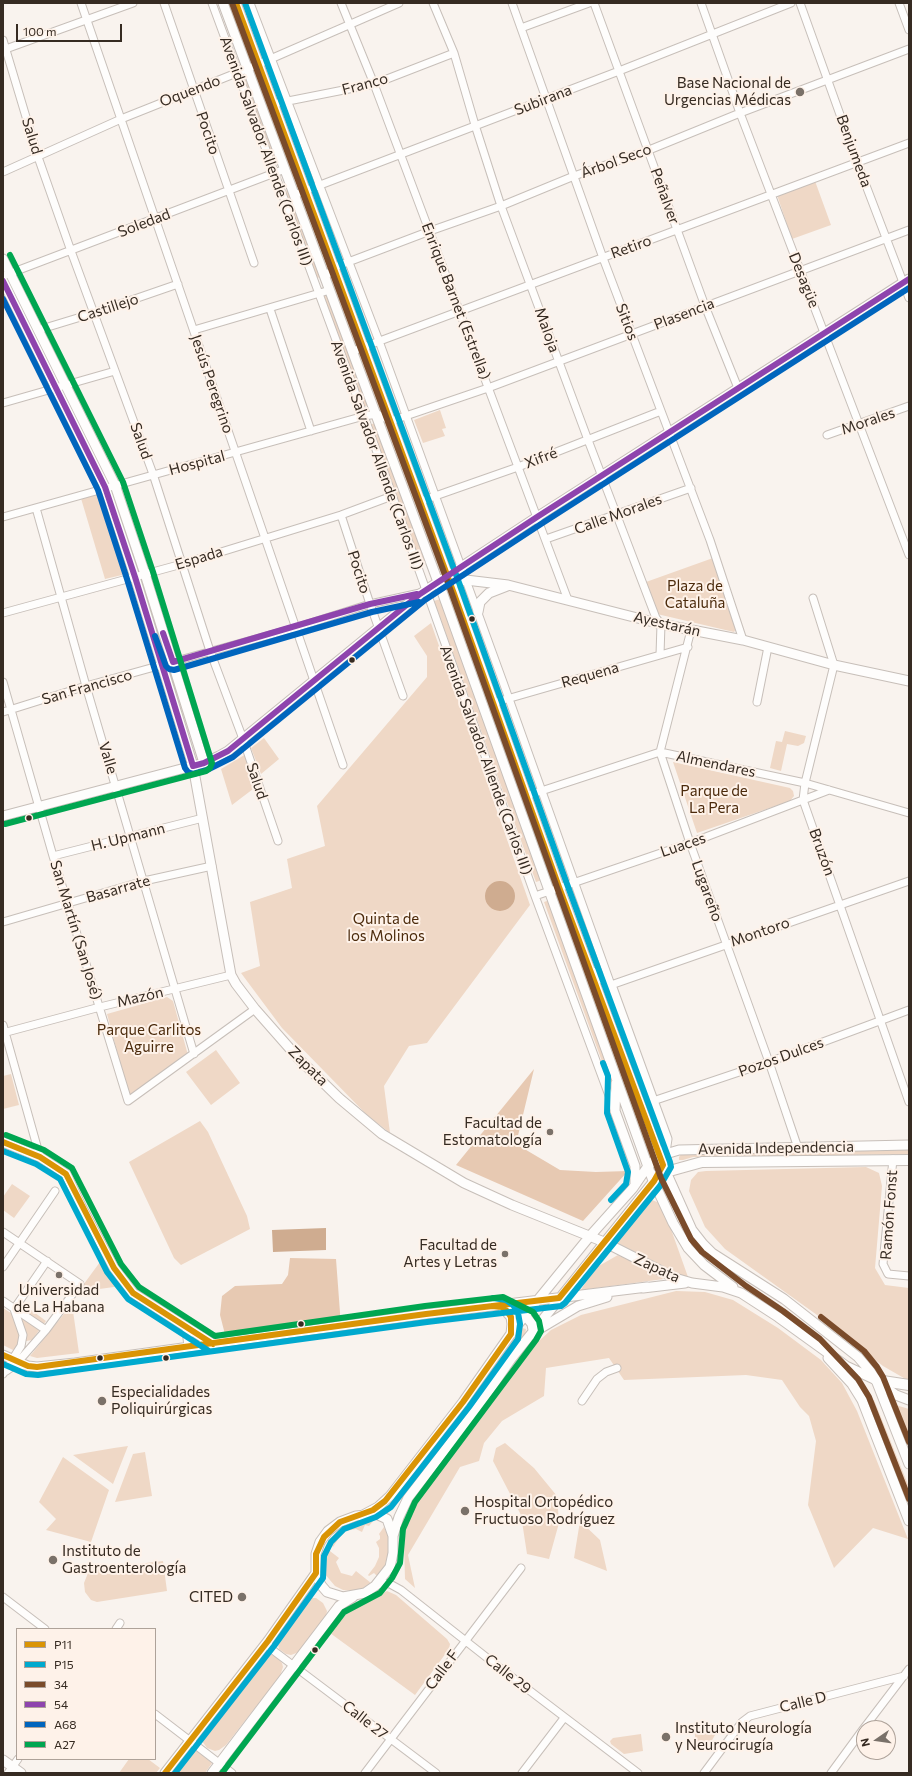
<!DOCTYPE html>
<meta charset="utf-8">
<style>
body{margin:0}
#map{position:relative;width:912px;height:1776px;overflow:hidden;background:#f9f3ee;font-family:Commissioner,sans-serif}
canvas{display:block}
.frame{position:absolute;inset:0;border:4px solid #362b22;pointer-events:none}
.legend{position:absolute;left:16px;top:1628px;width:140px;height:132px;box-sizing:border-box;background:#fef2e9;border:1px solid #aea299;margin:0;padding:5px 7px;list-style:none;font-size:12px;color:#362b22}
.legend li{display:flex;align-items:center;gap:8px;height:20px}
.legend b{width:20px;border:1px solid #aea299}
.north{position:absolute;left:856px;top:1720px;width:40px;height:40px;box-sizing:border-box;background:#fef2e9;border:1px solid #aea299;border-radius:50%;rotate:257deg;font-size:11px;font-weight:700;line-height:16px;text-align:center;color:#362b22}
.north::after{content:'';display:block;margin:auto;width:14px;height:18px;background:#7a7169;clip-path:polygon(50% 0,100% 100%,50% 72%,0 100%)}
.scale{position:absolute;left:16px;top:24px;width:106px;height:18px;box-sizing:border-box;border:2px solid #362b22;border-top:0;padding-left:5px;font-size:12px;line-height:14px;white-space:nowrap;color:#362b22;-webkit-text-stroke:3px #fef2e9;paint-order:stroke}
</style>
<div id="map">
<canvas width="912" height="1776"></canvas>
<div class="frame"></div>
<ul class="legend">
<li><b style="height:5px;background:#da9405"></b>P11</li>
<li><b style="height:5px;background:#00a9ce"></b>P15</li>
<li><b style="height:5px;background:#7a4b2a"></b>34</li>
<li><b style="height:5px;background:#8e44ad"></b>54</li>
<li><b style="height:5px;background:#0065bd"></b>A68</li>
<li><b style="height:5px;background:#00a651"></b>A27</li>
</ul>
<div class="north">N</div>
<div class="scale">100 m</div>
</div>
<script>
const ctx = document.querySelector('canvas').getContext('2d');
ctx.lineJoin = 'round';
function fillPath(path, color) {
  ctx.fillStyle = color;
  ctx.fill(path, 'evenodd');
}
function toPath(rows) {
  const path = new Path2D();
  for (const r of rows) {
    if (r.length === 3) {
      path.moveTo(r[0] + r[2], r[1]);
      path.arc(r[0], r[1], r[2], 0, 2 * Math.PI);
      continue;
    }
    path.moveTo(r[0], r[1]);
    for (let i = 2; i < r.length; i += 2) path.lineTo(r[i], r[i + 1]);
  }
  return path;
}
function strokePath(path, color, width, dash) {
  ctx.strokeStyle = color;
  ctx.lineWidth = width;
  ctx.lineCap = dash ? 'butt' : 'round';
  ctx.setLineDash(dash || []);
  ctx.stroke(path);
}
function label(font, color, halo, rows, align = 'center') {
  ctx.font = font + ' Commissioner,sans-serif';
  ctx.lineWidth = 4;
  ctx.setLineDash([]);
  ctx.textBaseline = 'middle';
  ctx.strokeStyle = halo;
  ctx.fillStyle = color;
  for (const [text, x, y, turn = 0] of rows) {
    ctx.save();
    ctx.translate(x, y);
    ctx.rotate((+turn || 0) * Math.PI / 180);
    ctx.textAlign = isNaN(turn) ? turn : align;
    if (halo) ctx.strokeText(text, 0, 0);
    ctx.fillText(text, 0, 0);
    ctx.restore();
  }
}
fillPath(toPath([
 [228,3,233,3,255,63,251,65],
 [257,68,296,177,292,177,253,70],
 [248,74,280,162,273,161,242,76],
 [815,181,831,225,792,239,777,195],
 [289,189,322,277,316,278,284,192],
 [332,274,358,346,355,347,329,277],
 [328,294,369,405,363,407,322,295],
 [360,351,383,415,379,414,357,353],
 [440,410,446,428,442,429,445,436,423,443,414,420],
 [382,421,386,422,441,573,437,572],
 [375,423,426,563,421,565,369,425],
 [105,487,127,565,124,573,122,575,105,579,80,495],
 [713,558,737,628,734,632,657,614,646,582],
 [447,588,555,886,552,887,444,590],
 [440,599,542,880,536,882,434,601],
 [431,623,530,905,427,1043,409,1046,384,1086,390,1133,367,1115,282,1028,241,973,260,966,250,902,292,888,287,859,325,846,317,806,427,677,427,656,414,636],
 [785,731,806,736,804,743,798,746,787,744,781,771,770,768,776,741,782,742],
 [264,738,279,759,261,774,251,748],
 [246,754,257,786,232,805,221,769],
 [673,762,790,788,793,791,794,796,790,801,697,833],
 [557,891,652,1152,650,1153,554,892],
 [550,900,611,1069,608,1078,544,902],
 [167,997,173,1001,188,1055,129,1096,107,1014],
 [216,1050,240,1083,211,1105,186,1072],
 [11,1074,19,1105,3,1109,3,1076],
 [200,1121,208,1132,247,1216,250,1229,181,1265,174,1258,129,1162],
 [909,1150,909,1154,693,1157,683,1160,679,1160,679,1157,681,1154,693,1153],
 [866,1167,879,1173,882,1186,875,1268,885,1285,909,1288,909,1381,883,1366,831,1325,725,1249,705,1227,689,1191,691,1180,698,1172,706,1171],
 [12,1184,30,1196,14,1218,3,1210,3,1197],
 [652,1200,662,1204,688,1277,682,1276,616,1242,643,1203],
 [618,1255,625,1258,664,1279,581,1290,591,1273,597,1267],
 [100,1262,121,1286,78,1292],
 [676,1291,705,1292,733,1300,778,1328,821,1360,842,1383,857,1411,908,1539,873,1528,834,1568,808,1505,816,1441,809,1416,800,1407,782,1380,746,1375,624,1380,609,1358,546,1368,544,1396,502,1421,484,1443,479,1461,460,1467,408,1555,415,1588,405,1579,404,1543,407,1523,421,1492,500,1384,529,1350,551,1330,581,1315],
 [23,1304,46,1321,32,1340,21,1342,13,1350,3,1345,3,1308,14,1315],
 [72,1304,79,1353,37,1358,30,1356],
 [522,1328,526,1329,525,1334,476,1401,473,1401,471,1400,471,1396],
 [874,1400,909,1487,909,1511,870,1415,869,1401],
 [889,1403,909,1409,909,1450],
 [467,1410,468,1414,404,1498,399,1500,398,1495,463,1411],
 [505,1443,534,1468,557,1496,559,1523,549,1559,527,1554,521,1515,493,1461,496,1448],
 [128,1446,113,1484,73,1455,114,1448],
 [145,1452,152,1496,115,1502,133,1454],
 [63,1457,109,1490,91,1542,46,1530,56,1519,39,1502],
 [360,1520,374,1520,369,1526,365,1525,362,1532,356,1529,346,1531,339,1538,333,1547,332,1546,333,1541,330,1539,338,1530,348,1523],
 [580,1521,600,1540,607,1571,574,1558],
 [384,1527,389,1538,389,1550,385,1565,377,1576,374,1573,369,1576,368,1575,375,1566,379,1557,379,1548,376,1542,380,1539,380,1536,379,1534],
 [326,1548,339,1558,336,1562,341,1573,352,1576,356,1571,371,1583,362,1589,352,1591,343,1590,335,1586,324,1573,322,1564,323,1556],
 [163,1561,167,1591,97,1602,91,1600,85,1592,84,1583,88,1573,91,1570,107,1568,108,1574,113,1573,112,1567],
 [387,1591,396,1595,447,1639,450,1644,449,1649,415,1695,330,1633,347,1613],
 [311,1598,316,1598,323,1603,327,1611,326,1616,299,1652,291,1655,286,1654,279,1649,277,1640,278,1635,303,1603],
 [267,1654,276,1656,282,1663,283,1667,280,1676,226,1745,219,1750,215,1751,207,1748,202,1741,202,1732,259,1658],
 [694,1728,703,1733,715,1735,711,1742,696,1744],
 [641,1734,643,1751,624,1754,611,1744,610,1741,613,1738],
 [190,1746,212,1763,205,1773,169,1773],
 [129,1759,148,1759,160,1768,156,1773,119,1773]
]), '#efd8c6');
fillPath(toPath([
 [534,1069,516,1144,560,1170,596,1172,628,1171,583,1221,456,1165],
 [290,1258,336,1259,341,1326,227,1342,220,1315,222,1296,235,1286,282,1284,288,1275]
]), '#e7c9b2');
fillPath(toPath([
 [500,896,15],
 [326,1228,326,1250,273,1252,272,1230]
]), '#cfac90');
const minor = toPath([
 [81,3,343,765],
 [164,3,254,263],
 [212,3,364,416,535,896,614,1109],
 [250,3,379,341,503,682,611,985,909,881],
 [341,3,374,84,568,600],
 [433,3,454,53,475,125,501,206,588,440,656,618,661,624,660,655],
 [512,3,603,258,710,540,743,640],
 [594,3,705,306,738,388],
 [701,3,740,113,909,555],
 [800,3,857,162,909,298],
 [899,3,909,30],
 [521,28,589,3],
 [3,40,38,157,71,251,153,474,210,651,243,739,278,841],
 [3,50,133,3],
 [273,104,374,84,454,53],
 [3,172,121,119,259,64,399,3],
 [294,195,619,71,791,3],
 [3,276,285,169],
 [325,277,335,267,430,231,501,206,574,176,649,150,740,113,909,49],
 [270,309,311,431],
 [38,330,94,313,178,284],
 [194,330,330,290],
 [353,351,909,143],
 [3,403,115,371],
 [827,435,909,406],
 [421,501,518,467,661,411],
 [36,508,86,686,194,1054],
 [341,515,370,604,403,696],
 [3,517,364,416,377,414,391,421,488,388,909,230],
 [546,539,691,488],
 [813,598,834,665,805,783,803,800,909,1102],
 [3,613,182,564,341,515,392,496],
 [691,630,660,752,690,843,769,1062,798,1148],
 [3,682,53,856,128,1101,255,1009],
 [757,702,768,647],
 [493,703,688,647],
 [3,712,86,686,295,628,370,604,420,593],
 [526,796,660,752,805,783,909,813],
 [53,856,203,818],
 [535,896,690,843,829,790],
 [3,922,144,881,212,866],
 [3,1025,40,1157],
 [3,1033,100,1007,231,975],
 [653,1101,769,1062,909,1010],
 [893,1159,883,1264,888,1274,909,1276],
 [3,1232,80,1284,46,1330,17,1363],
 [3,1267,55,1191],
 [3,1301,46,1330],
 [3,1374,21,1346,23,1335,14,1309,47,1261],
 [582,1401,597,1379,606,1372,617,1368],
 [376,1586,382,1583,390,1584,401,1590,500,1668,638,1773],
 [3,1597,45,1629],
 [116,1629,120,1623],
 [268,1641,270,1648,436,1773],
 [155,1714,232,1773],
 [864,1728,909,1669],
 [8,1773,18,1759],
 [365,1773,521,1568],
 [522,1773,564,1718],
 [704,1773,742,1722,750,1716,904,1676],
 [831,1773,864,1728]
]);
const major = toPath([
 [223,3,438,582],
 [236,3,448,576],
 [3,259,115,485,145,574,204,763],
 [3,281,105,487,135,577,193,766,231,975,236,984,255,1009,299,1059,339,1098,382,1134,464,1183,512,1205,604,1242,675,1278,692,1283,723,1287,741,1293,778,1317,846,1366,876,1380,896,1395,909,1400],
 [451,583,559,887,663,1165,692,1230,703,1244,712,1253,784,1299,858,1357,870,1371,876,1380,909,1464],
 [446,584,466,580,508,585,661,624,743,640,834,665,909,681],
 [440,586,652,1178,673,1223,688,1248,704,1265,733,1287],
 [478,612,480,602,489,593,507,586],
 [3,816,204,763,219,756,228,751,420,594,537,517,909,279],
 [616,1083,615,1111,635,1166,635,1183],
 [3,1142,40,1157,66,1174,81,1206,114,1268,133,1293,213,1344],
 [643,1288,685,1283],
 [503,1305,528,1319,532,1324,533,1330],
 [503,1308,511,1317,512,1324,511,1334],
 [187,1329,189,1347],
 [536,1331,578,1306,607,1297],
 [3,1355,28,1366,37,1367,75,1363,426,1314,647,1287],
 [828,1358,852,1384,862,1400,909,1521],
 [6,1370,13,1365,23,1365],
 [376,1514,387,1519,393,1536,393,1553,390,1567,375,1586,365,1593,343,1597,327,1592,321,1585,316,1573,316,1554,320,1542,328,1531,340,1522,356,1516,376,1514],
 [363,1515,378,1507,390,1496,463,1402,515,1328,590,1236,633,1188,648,1166,659,1156,679,1150,909,1145],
 [393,1536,399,1517,408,1498,475,1411,511,1359,654,1181,663,1165,667,1139,611,985,591,971],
 [3,1760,21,1773],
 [165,1773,268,1641,316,1573],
 [212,1773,339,1606,353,1597]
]);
const highway = toPath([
 [448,576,451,583],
 [438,582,440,586],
 [666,1172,702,1162,909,1160],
 [876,1380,909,1385]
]);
strokePath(minor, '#c7bfb9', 9);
strokePath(major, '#c7bfb9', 11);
strokePath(highway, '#c7bfb9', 12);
strokePath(minor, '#fefdfc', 7);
strokePath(major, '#fefdfc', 9);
strokePath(highway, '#fefdfc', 10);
strokePath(toPath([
 [3,1142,40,1157,66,1174,114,1268,133,1293,213,1344],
 [3,1355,28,1366,37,1367,426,1314,559,1298,654,1181,663,1165,559,887,453,591,236,3],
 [165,1773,268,1641,316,1573,316,1554,324,1537,340,1522,373,1510,385,1501,463,1402,511,1334,511,1317,507,1311,502,1307,492,1306]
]), '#da9405', 6);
strokePath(toPath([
 [603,1063,608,1076,607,1113,628,1172,626,1184,611,1200],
 [3,1151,36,1164,60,1179,107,1272,128,1299,209,1351],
 [3,1364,26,1374,38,1375,427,1322,561,1306,565,1303,660,1186,671,1167,670,1162,567,884,461,588,245,3],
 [175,1773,274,1646,323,1578,324,1556,331,1542,344,1529,376,1517,391,1507,469,1407,518,1339,520,1324,518,1313,513,1305,506,1300,493,1298]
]), '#00a9ce', 6);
strokePath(toPath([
 [232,3,448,583,661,1178,691,1239,702,1252,746,1286,783,1311,820,1339,858,1379,869,1397,909,1499],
 [821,1317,864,1351,877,1367,883,1377,909,1442]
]), '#7a4b2a', 6);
strokePath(toPath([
 [3,281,105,487,135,577,193,766,204,763,228,751,420,594,537,517,909,279],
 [163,633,173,662,370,604,417,594]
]), '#8e44ad', 6);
strokePath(toPath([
 [3,299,98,490,127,579,185,768,188,772,193,774,207,770,233,757,425,600,541,524,909,288],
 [155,636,166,666,169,669,174,670,372,612,419,602]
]), '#0065bd', 6);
strokePath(toPath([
 [5,824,206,771,210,768,212,763,153,572,123,482,10,255],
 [6,1135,44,1150,72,1168,121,1264,139,1287,215,1336,425,1306,503,1297,533,1312,539,1321,541,1331,536,1340,415,1502,403,1529,400,1563,392,1578,380,1593,344,1612,222,1773]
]), '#00a651', 6);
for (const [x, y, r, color] of [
 [800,92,5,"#7a7169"],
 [472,619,3.5,"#362b22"],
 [352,660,3.5,"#362b22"],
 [29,818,3.5,"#362b22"],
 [550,1132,4,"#7a7169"],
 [505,1254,4,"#7a7169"],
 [59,1275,4,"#7a7169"],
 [301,1324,3.5,"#362b22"],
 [100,1358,3.5,"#362b22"],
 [166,1358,3.5,"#362b22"],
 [102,1401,5,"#7a7169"],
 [465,1511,5,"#7a7169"],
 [53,1560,5,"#7a7169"],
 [242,1597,5,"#7a7169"],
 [315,1650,3.5,"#362b22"],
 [666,1737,5,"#7a7169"]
]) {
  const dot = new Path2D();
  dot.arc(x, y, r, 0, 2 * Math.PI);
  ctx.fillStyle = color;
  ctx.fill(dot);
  strokePath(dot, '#fef2e9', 1.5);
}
label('15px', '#362b22', '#fef2e9', [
 ["Base Nacional de",791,83],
 ["Urgencias Médicas",791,100],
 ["Facultad de",542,1123],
 ["Estomatología",542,1140],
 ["Facultad de",497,1245],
 ["Artes y Letras",497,1262],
 ["Universidad",59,1290,"center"],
 ["de La Habana",59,1307,"center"],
 ["Especialidades",111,1392,"left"],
 ["Poliquirúrgicas",111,1409,"left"],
 ["Hospital Ortopédico",474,1502,"left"],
 ["Fructuoso Rodríguez",474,1519,"left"],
 ["Instituto de",62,1551,"left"],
 ["Gastroenterología",62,1568,"left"],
 ["CITED",233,1597],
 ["Instituto Neurología",675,1728,"left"],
 ["y Neurocirugía",675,1745,"left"]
], 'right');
label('15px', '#362b22', '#fef2e9', [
 ["Franco",365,84,-15],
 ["Oquendo",190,91,-21],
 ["Subirana",543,100,-21],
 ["Pocito",208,133,71],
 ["Salud",32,136,73],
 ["Avenida Salvador Allende (Carlos III)",266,151,70],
 ["Benjumeda",854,151,70],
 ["Árbol Seco",616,161,-20],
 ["Peñalver",665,196,70],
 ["Soledad",144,223,-21],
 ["Retiro",631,247,-20],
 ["Desagüe",804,280,68],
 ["Enrique Barnet (Estrella)",456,301,69],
 ["Castillejo",108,308,-18],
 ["Plasencia",684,314,-21],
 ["Sitios",627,322,69],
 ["Maloja",547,330,70],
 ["Jesús Peregrino",212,384,71],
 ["Morales",868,421,-19],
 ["Salud",141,441,70],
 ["Avenida Salvador Allende (Carlos III)",377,455,70],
 ["Xifré",541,458,-21],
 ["Hospital",197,463,-15],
 ["Calle Morales",618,514,-20],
 ["Espada",199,558,-17],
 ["Pocito",359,572,72],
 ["Ayestarán",667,624,13],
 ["Requena",590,675,-16],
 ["San Francisco",87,687,-16],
 ["Valle",108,758,73],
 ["Avenida Salvador Allende (Carlos III)",486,760,70],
 ["Almendares",716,764,12],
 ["Salud",257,781,71],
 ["H. Upmann",128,837,-14],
 ["Luaces",683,845,-19],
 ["Bruzón",822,852,70],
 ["Basarrate",118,889,-16],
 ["Lugareño",707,891,70],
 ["San Martín (San José)",76,930,73],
 ["Montoro",760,932,-19],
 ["Mazón",140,997,-13],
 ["Pozos Dulces",781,1057,-20],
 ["Zapata",308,1066,45],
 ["Avenida Independencia",776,1148,-1],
 ["Ramón Fonst",889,1215,-86],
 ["Zapata",657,1268,25],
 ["Calle F",442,1670,-53],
 ["Calle 29",508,1674,38],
 ["Calle D",803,1702,-14],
 ["Calle 27",365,1720,38]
]);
label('15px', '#4b2a0b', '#fef2e9', [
 ["Plaza de",695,586],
 ["Cataluña",695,603],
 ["Parque de",714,791],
 ["La Pera",714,808],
 ["Quinta de",386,919],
 ["los Molinos",386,936],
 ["Parque Carlitos",149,1030],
 ["Aguirre",149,1047]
]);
</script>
